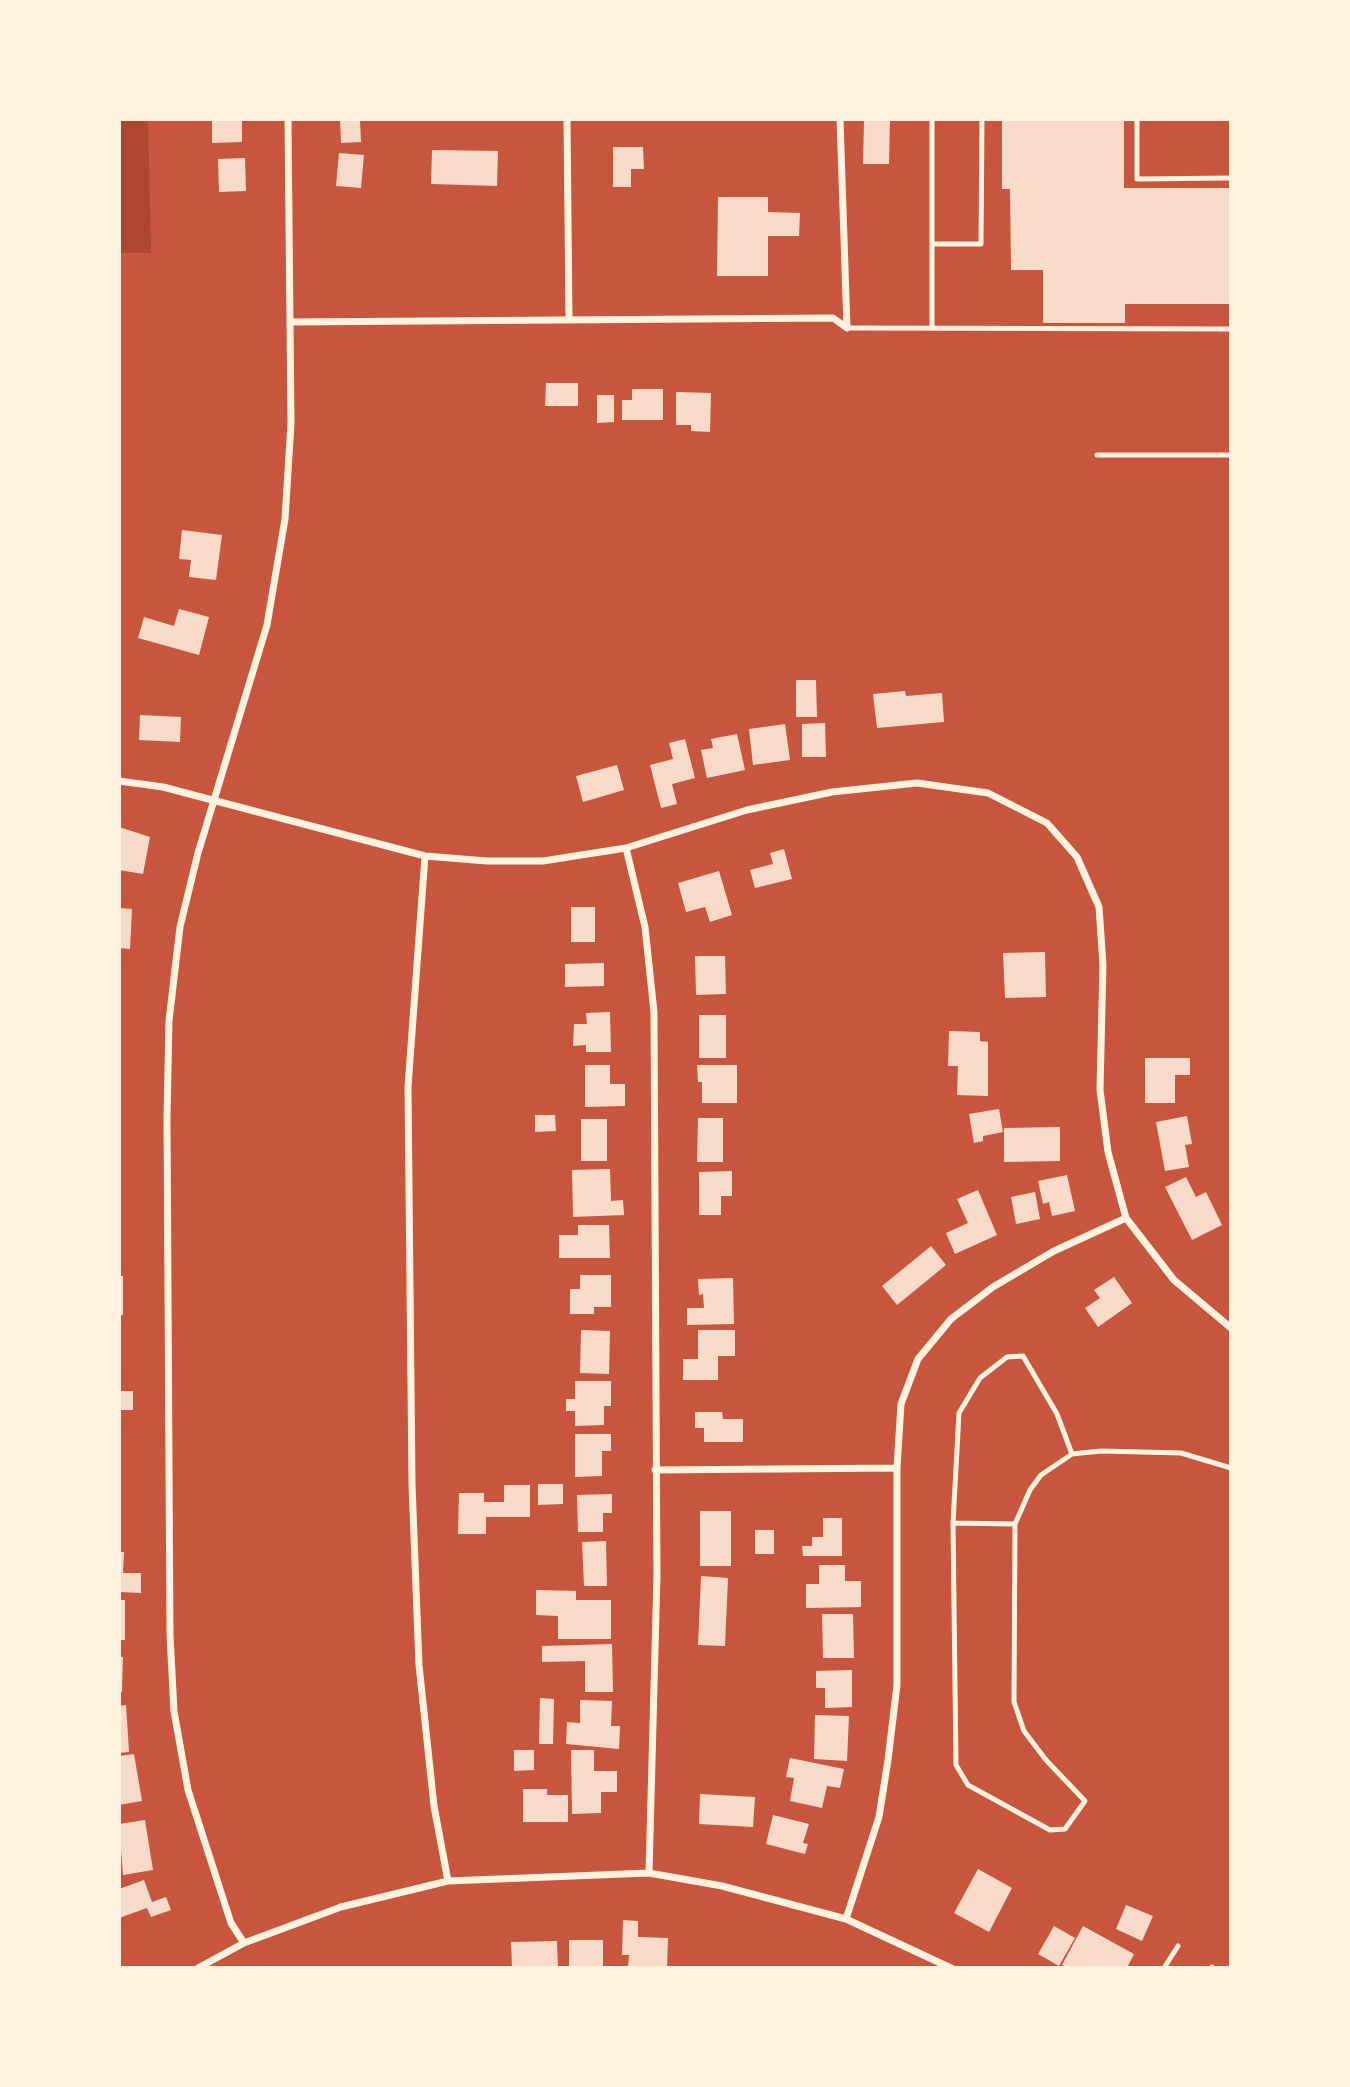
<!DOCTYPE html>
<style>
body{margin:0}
#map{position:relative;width:1350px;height:2087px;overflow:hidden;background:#c8553d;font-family:"Public Sans",sans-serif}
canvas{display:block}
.frame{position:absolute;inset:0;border:121px solid #fff3e0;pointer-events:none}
</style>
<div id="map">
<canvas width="1350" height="2087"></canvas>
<div class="frame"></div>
</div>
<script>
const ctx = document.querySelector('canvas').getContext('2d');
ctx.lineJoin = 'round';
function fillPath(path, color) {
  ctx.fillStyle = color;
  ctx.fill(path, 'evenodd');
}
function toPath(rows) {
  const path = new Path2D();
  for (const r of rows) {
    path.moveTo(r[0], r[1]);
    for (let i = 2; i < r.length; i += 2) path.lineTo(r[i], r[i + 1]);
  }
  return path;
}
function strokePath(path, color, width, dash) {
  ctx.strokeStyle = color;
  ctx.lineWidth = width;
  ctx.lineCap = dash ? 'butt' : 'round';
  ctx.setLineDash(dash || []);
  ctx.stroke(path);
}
fillPath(toPath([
 [119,119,148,119,151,253,119,253]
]), '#ae4732');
fillPath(toPath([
 [212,119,242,119,242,142,212,143],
 [340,119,360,119,361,142,341,143],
 [864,119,890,119,889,164,863,164],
 [1002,119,1124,119,1124,188,1231,188,1231,304,1125,304,1125,323,1043,323,1043,270,1011,270,1010,189,1002,189],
 [613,147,643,147,644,169,631,169,631,187,613,187],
 [432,150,498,151,497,186,431,184],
 [339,153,364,155,361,188,336,186],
 [245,158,246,191,219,192,218,159],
 [718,197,768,197,768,212,800,213,799,236,768,236,768,276,717,276],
 [546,383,578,383,578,406,545,406],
 [632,389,663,389,663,420,622,420,622,400,632,400],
 [676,392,711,393,710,432,691,431,691,425,676,425],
 [597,395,614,395,614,422,597,423],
 [182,530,222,535,216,580,189,577,191,560,179,559],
 [179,609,209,617,199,655,138,638,144,617,174,626],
 [796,680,816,680,817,717,796,717],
 [905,691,906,696,942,693,944,722,877,728,873,694],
 [140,715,181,717,180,742,139,740],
 [825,723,826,757,802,757,802,724],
 [785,724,790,760,753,765,749,729],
 [737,734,745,770,707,778,701,750,713,748,711,739],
 [685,739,695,778,672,784,677,804,661,808,650,765,673,759,669,743],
 [617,765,624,790,583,802,576,776],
 [119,827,150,837,143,874,119,870],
 [784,849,792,879,755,888,750,870,773,864,770,853],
 [719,871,732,915,710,922,705,907,686,912,678,883],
 [571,907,595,907,595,942,571,942],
 [119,908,132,909,130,949,119,948],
 [1045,952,1046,997,1005,998,1003,953],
 [695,956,725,956,726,994,696,995],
 [604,963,604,986,565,987,565,964],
 [610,1012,611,1052,586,1052,586,1045,573,1046,574,1024,587,1024,586,1013],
 [699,1015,726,1015,726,1058,699,1058],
 [949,1031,980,1032,980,1041,988,1042,988,1096,957,1095,958,1066,948,1066],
 [1145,1058,1190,1058,1190,1075,1175,1075,1175,1103,1145,1103],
 [585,1065,610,1065,610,1084,625,1084,625,1106,585,1107],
 [697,1065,737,1065,737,1103,702,1103,702,1082,698,1082],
 [999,1109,1003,1132,983,1136,983,1141,974,1143,969,1114],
 [535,1115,555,1115,556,1131,535,1132],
 [1187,1116,1192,1144,1185,1145,1189,1167,1165,1171,1156,1122],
 [698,1118,723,1118,723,1162,697,1162],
 [581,1119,607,1119,607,1161,581,1161],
 [1060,1127,1060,1161,1004,1162,1004,1128],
 [610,1169,611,1201,623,1200,624,1215,573,1217,572,1170],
 [732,1171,732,1196,721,1196,721,1215,699,1215,699,1172],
 [1067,1175,1075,1211,1052,1216,1049,1202,1043,1204,1038,1181],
 [1186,1177,1196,1197,1206,1192,1222,1225,1192,1240,1165,1187],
 [978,1190,997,1235,955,1254,946,1233,968,1223,957,1199],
 [1035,1192,1040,1219,1016,1224,1011,1197],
 [578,1225,609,1225,610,1258,559,1258,559,1235,578,1235],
 [931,1246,946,1265,897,1305,882,1286],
 [580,1275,611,1275,611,1307,594,1307,594,1314,570,1314,570,1289,580,1289],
 [119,1276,123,1276,123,1315,119,1315],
 [1114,1277,1132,1303,1098,1327,1085,1308,1100,1298,1094,1290],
 [733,1278,734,1324,687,1325,687,1308,704,1308,703,1294,699,1295,698,1279],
 [581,1330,610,1331,609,1374,580,1373],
 [698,1330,735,1330,735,1356,718,1356,718,1380,683,1380,683,1359,698,1359],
 [575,1381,611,1381,611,1406,604,1406,604,1425,575,1426,575,1411,566,1411,566,1399,575,1399],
 [119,1391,133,1391,133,1410,119,1410],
 [695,1412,722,1412,723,1419,743,1419,743,1442,704,1442,704,1428,695,1428],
 [575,1434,611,1434,611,1451,602,1451,602,1476,575,1477],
 [538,1484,563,1484,563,1504,538,1505],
 [504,1485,530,1485,530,1517,486,1517,486,1534,458,1534,459,1493,484,1493,484,1502,504,1502],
 [612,1494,612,1513,603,1513,603,1532,578,1532,577,1495],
 [700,1511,731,1511,731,1566,700,1566],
 [823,1518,842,1518,842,1556,803,1556,802,1546,812,1546,812,1537,823,1537],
 [755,1530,774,1530,774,1554,755,1554],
 [606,1541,607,1586,584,1586,582,1542],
 [119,1552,124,1552,123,1573,141,1573,141,1593,119,1592],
 [819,1565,845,1565,845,1581,861,1581,861,1607,806,1608,806,1584,819,1584],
 [701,1576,728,1578,725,1646,698,1645],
 [536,1590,576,1591,576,1600,611,1600,611,1639,558,1639,558,1616,536,1615],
 [119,1600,125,1600,125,1640,119,1640],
 [822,1614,853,1614,854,1658,823,1658],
 [612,1644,613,1692,585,1692,585,1661,542,1662,542,1646],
 [119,1657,123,1657,122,1692,119,1692],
 [852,1670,852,1707,825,1708,825,1688,816,1688,816,1671],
 [540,1698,554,1699,553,1744,539,1744],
 [580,1700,612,1701,611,1726,620,1726,619,1749,566,1744,567,1722,580,1723],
 [126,1705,129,1752,119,1753,119,1706],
 [815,1715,849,1716,847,1761,814,1759],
 [514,1750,534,1750,534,1770,514,1771],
 [571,1750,594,1750,594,1771,617,1771,617,1792,601,1792,601,1813,572,1814],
 [134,1754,142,1801,119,1805,119,1756],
 [790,1758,844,1769,840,1788,827,1786,822,1808,790,1801,794,1778,786,1777],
 [523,1789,547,1789,547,1795,568,1795,568,1822,523,1822],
 [700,1794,755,1797,753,1827,699,1824],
 [773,1815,809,1824,803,1843,808,1844,805,1854,766,1844],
 [145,1820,153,1870,123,1875,119,1824],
 [978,1869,1012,1888,989,1932,954,1913],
 [144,1880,152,1902,166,1897,171,1910,151,1917,147,1908,119,1918,119,1889],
 [1126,1905,1153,1916,1142,1941,1116,1929],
 [623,1920,638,1921,638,1937,668,1938,667,1968,628,1968,629,1955,622,1955],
 [1054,1926,1075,1938,1059,1966,1038,1954],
 [1083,1926,1134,1954,1127,1968,1068,1968,1062,1965],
 [569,1940,603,1940,603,1968,569,1968],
 [557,1941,558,1968,512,1968,511,1942]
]), '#f7dbc8');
strokePath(toPath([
 [1137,119,1137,179,1231,178],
 [932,244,981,244,982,119],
 [847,328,1231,329],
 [932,328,932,119],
 [1097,455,1231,455],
 [1072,1454,1057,1414,1023,1356,1007,1357,980,1378,959,1413,953,1523,956,1765,968,1785,1050,1830,1065,1829,1085,1801,1046,1760,1024,1731,1014,1702,1015,1524,1030,1490,1041,1475,1072,1454,1101,1451,1181,1453,1231,1468],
 [953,1523,1015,1524],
 [1164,1968,1178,1946],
 [1211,1968,1212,1967]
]), '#fff3e0', 5);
strokePath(toPath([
 [567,119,569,319],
 [291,322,833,318,847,328,840,119],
 [119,781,163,787,425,856,487,861,543,861,626,848,747,810,832,792,917,783,988,793,1047,823,1077,857,1099,907,1103,965,1100,1090,1108,1152,1126,1218,1174,1280,1231,1328],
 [626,848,645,927,654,1012,657,1576,649,1873],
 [425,856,408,1087,412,1484,419,1665,434,1806,448,1881],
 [655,1470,897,1468],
 [846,1919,879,1817,888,1760,897,1685,897,1468,901,1404,918,1359,951,1319,993,1287,1054,1251,1126,1218],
 [244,1943,231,1923,188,1790,174,1711,170,1635,167,1118,169,1021,180,927,198,853,267,625,285,519,291,424,288,119],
 [198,1968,244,1943,341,1907,448,1881,649,1873,722,1886,846,1919,951,1968]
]), '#fff3e0', 7);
</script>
